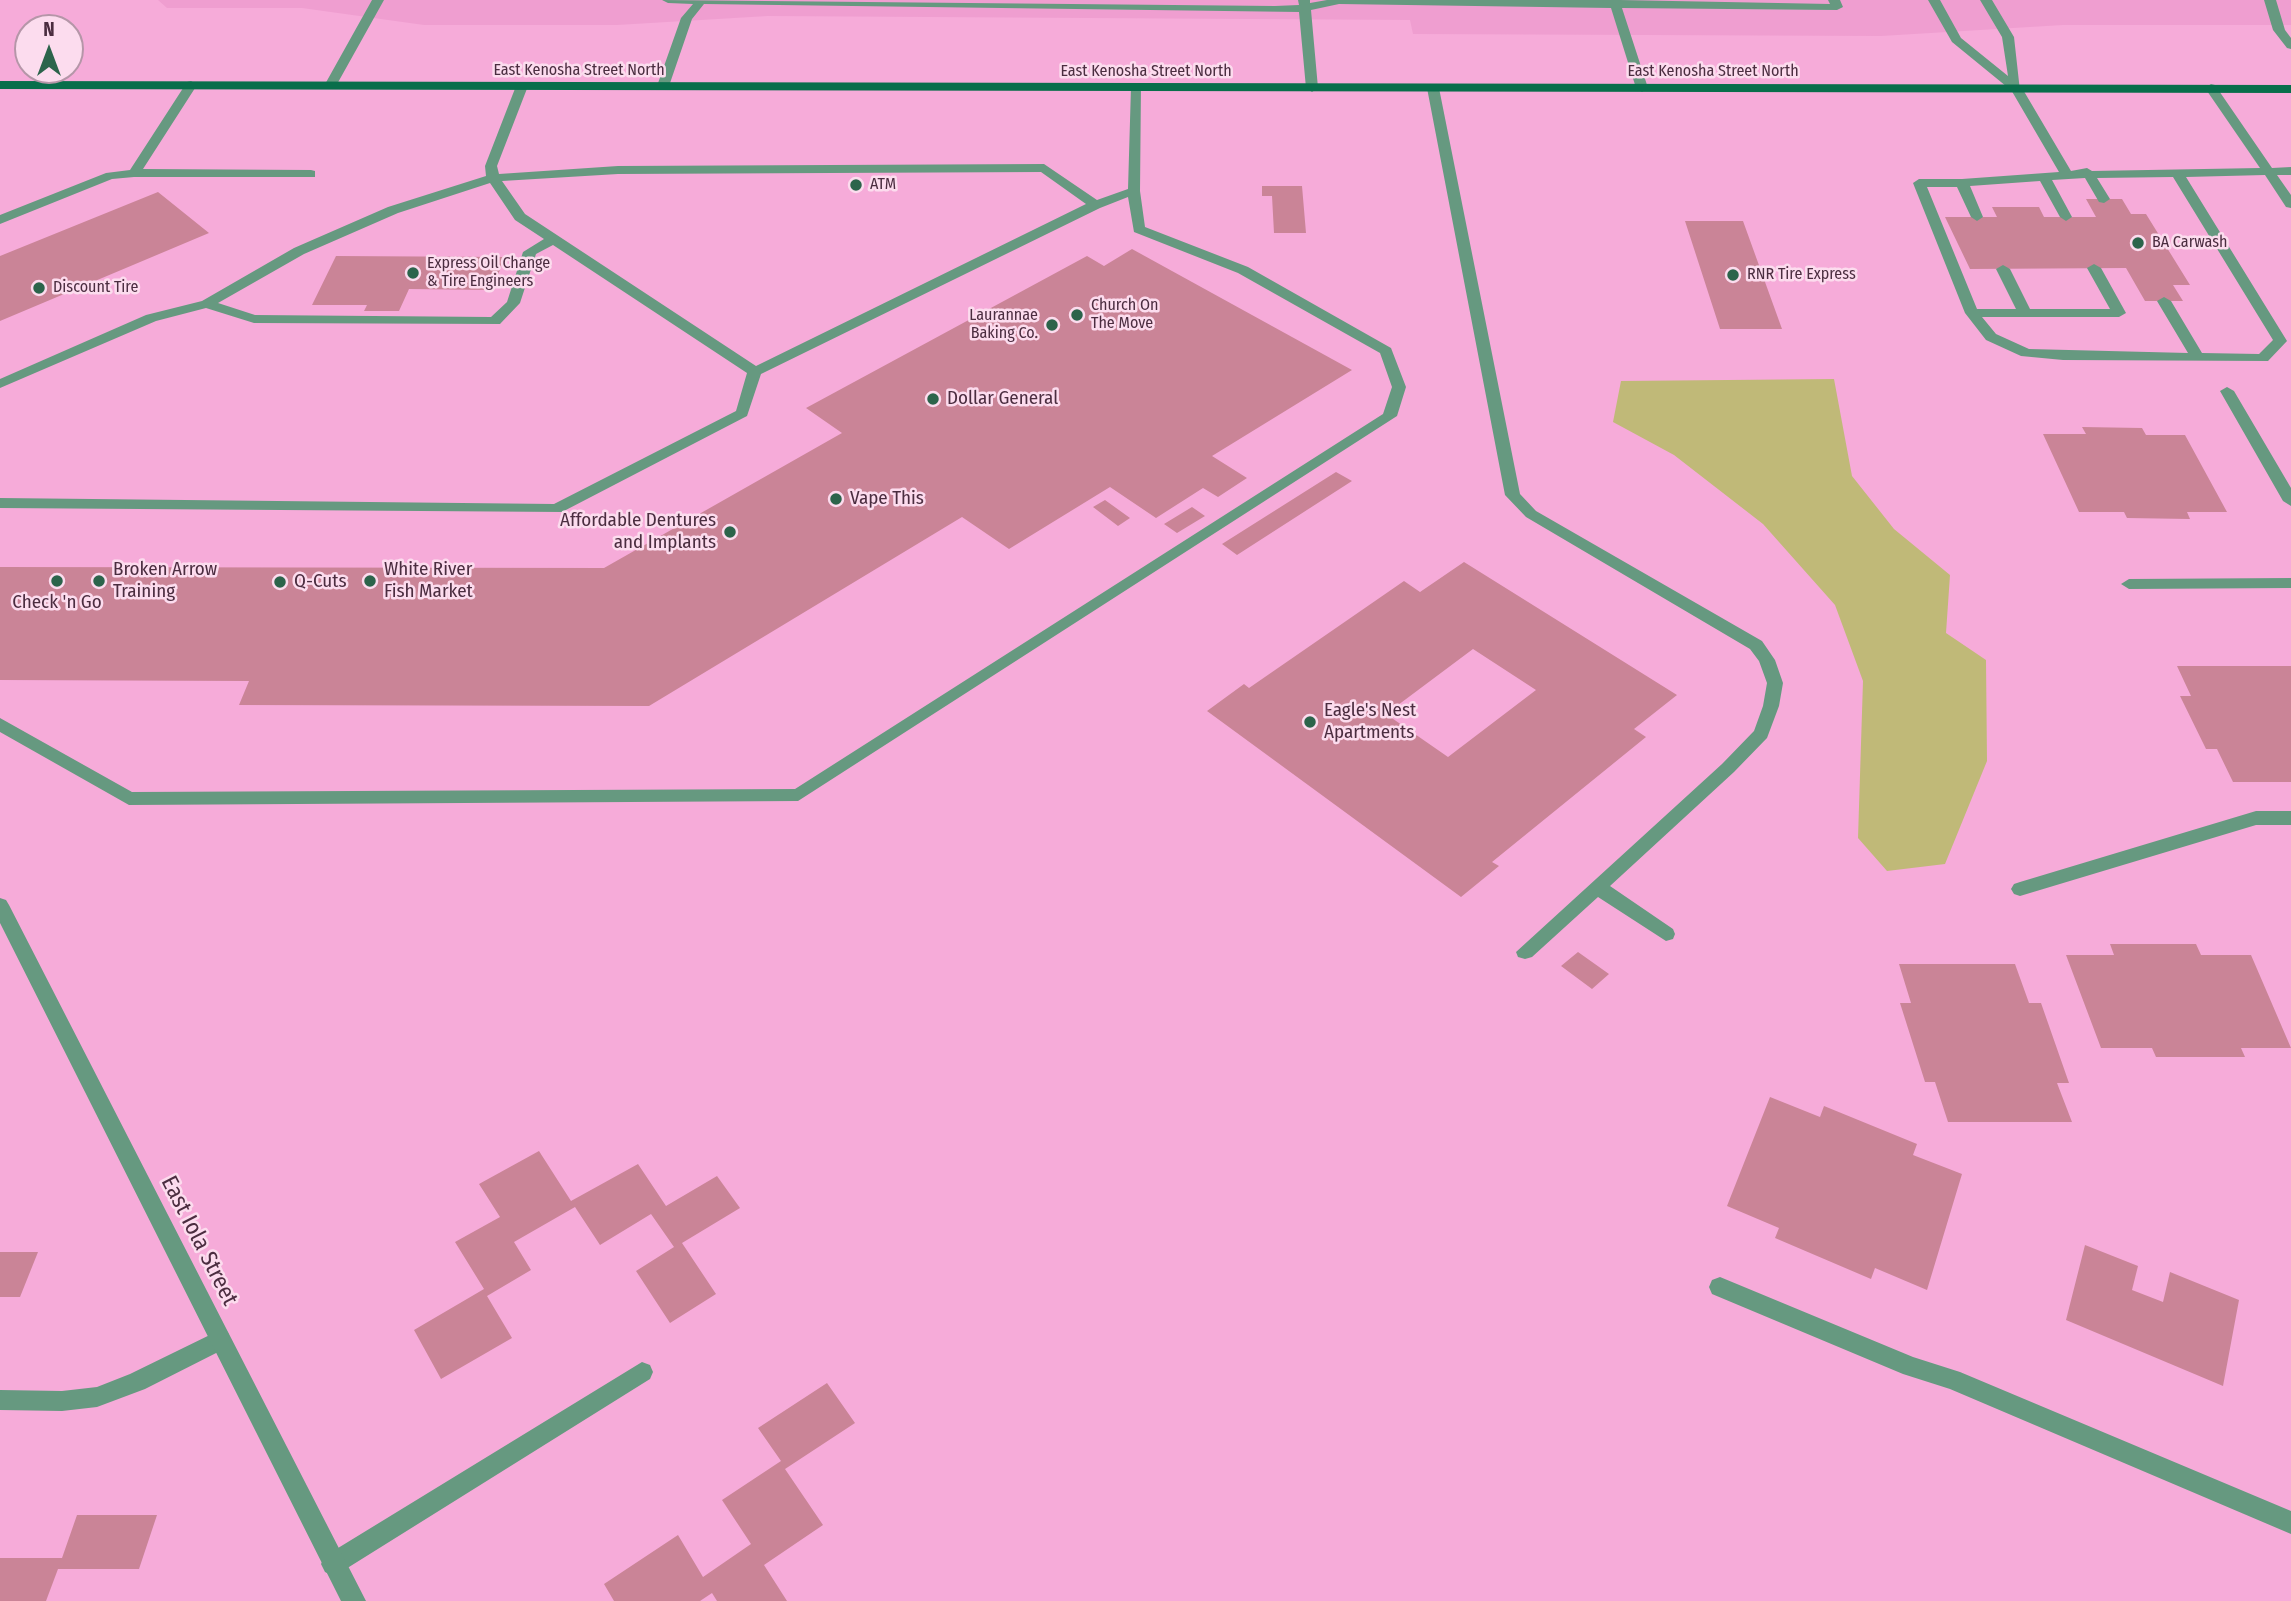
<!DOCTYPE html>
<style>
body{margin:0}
#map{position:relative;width:2291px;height:1601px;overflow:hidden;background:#f6abd9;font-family:"Fira Sans Condensed",sans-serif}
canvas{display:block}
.north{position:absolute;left:14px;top:14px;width:70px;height:70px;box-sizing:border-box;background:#fcdcee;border:2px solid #b596a8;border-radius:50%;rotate:0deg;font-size:19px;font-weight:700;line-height:28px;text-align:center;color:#4b2d40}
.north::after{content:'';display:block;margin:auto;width:24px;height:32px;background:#2c644b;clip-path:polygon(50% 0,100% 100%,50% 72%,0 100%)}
</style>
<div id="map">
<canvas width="2291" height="1601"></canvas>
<div class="north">N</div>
</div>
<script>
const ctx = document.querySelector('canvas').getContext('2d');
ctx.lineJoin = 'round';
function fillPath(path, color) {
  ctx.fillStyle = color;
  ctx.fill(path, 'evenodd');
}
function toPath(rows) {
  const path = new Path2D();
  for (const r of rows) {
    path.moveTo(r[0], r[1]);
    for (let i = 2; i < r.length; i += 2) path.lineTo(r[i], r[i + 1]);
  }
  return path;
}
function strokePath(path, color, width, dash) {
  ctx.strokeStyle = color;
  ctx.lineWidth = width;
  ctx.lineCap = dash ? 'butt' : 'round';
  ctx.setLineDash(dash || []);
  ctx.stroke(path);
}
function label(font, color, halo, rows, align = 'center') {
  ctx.font = font + ' "Fira Sans Condensed",sans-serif';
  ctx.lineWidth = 5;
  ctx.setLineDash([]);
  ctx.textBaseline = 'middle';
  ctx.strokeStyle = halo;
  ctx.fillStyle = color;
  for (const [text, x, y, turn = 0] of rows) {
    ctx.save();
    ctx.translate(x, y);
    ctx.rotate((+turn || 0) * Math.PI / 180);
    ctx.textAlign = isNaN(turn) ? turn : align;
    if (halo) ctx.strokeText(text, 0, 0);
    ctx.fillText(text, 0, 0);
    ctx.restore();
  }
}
fillPath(toPath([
 [158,0,2291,0,2291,25,2063,25,1881,36,1413,34,1410,20,768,16,617,25,424,25,302,8,167,8]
]), '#ef9ed0');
fillPath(toPath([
 [1834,379,1852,476,1894,529,1950,575,1946,633,1986,660,1987,761,1945,864,1887,871,1858,838,1863,681,1835,605,1763,524,1674,455,1613,422,1621,381]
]), '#c0b978');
fillPath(toPath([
 [1262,186,1302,186,1306,233,1274,233,1272,196,1262,196],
 [158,192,209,233,0,321,0,256],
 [2086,199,2122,199,2131,214,2146,214,2190,285,2173,285,2183,301,2145,301,2126,268,1970,269,1945,217,1997,217,1992,207,2039,207,2044,217,2096,217],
 [1685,221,1743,221,1782,329,1720,329],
 [1132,249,1352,370,1212,456,1247,478,1218,497,1203,488,1156,518,1110,487,1009,549,962,517,649,706,239,705,249,681,0,680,0,567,604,568,842,433,806,408,1087,256,1104,266],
 [336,256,505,257,492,290,409,289,399,311,364,311,367,305,312,305],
 [2082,427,2142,428,2146,435,2185,435,2227,512,2187,512,2190,519,2127,518,2124,512,2079,512,2043,434,2086,434],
 [1336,472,1352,481,1237,555,1222,544],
 [1105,500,1130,518,1118,526,1093,507],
 [1192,507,1205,516,1177,533,1164,524],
 [1464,562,1677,695,1634,729,1646,737,1492,862,1499,866,1461,897,1207,711,1244,684,1249,688,1404,581,1420,592],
 [1473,649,1536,690,1448,757,1386,714],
 [2177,666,2291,666,2291,782,2233,782,2217,749,2206,749,2180,696,2191,696],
 [2110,944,2196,944,2201,955,2251,955,2291,1048,2241,1048,2245,1057,2156,1057,2152,1048,2101,1048,2066,955,2114,955],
 [1578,952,1609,974,1592,989,1561,966],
 [1899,964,2015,964,2029,1003,2041,1003,2069,1083,2057,1083,2072,1122,1948,1122,1935,1082,1925,1082,1900,1003,1911,1003],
 [1770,1097,1820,1117,1824,1106,1917,1144,1913,1155,1962,1174,1927,1290,1875,1268,1871,1279,1775,1238,1779,1228,1727,1206],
 [539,1151,571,1201,638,1164,666,1206,717,1176,740,1208,682,1243,716,1294,670,1323,636,1271,674,1247,651,1214,600,1245,575,1207,514,1242,531,1270,487,1296,512,1338,441,1379,414,1330,484,1289,455,1242,500,1217,479,1184],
 [2085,1245,2138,1266,2132,1290,2163,1302,2170,1272,2239,1300,2223,1386,2066,1320],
 [0,1252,38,1252,20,1297,0,1297],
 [827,1383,855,1423,785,1469,823,1525,764,1565,787,1601,717,1601,712,1593,700,1601,614,1601,604,1584,678,1535,703,1577,751,1544,722,1500,781,1461,758,1428],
 [77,1515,157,1515,139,1569,58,1569,46,1601,0,1601,0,1558,62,1558]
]), '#ca8497');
fillPath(toPath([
 [372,0,384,0,336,86,326,89,324,86,372,0],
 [662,0,1275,6,1299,5,1298,0,1310,0,1310,3,1327,0,1620,0,1830,4,1828,0,1840,0,1843,7,1837,10,1622,8,1648,88,1642,92,1636,88,1611,8,1339,4,1311,10,1318,88,1312,92,1306,88,1299,12,704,4,692,19,669,86,663,90,657,86,681,18,693,4,668,3,662,0],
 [2264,0,2276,0,2285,30,2291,38,2291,49,2287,48,2273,30,2264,0],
 [191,81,197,85,143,169,311,170,315,171,315,177,134,177,112,179,0,224,0,215,106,173,130,170,187,82,191,81],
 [522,82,528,86,497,166,499,174,618,166,1044,164,1097,200,1128,189,1131,87,1141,84,1140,191,1145,227,1248,267,1391,348,1406,387,1397,416,798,801,129,805,0,732,0,718,132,792,795,789,1383,414,1392,387,1380,353,1238,273,1134,232,1128,197,1100,208,761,374,747,416,562,512,0,508,0,498,554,504,736,411,747,373,553,245,536,254,520,303,500,324,254,323,206,308,156,321,0,388,0,379,146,315,202,301,294,248,388,207,486,176,485,166,516,86,522,82],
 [1041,172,1086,204,756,366,525,214,502,181,618,174,1041,172],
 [490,183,515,220,544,239,523,252,507,302,491,317,255,315,218,303,304,254,398,213,490,183],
 [2016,84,2022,88,2071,171,2087,168,2092,171,2260,168,2205,88,2211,84,2215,85,2272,168,2291,167,2291,175,2277,175,2291,195,2291,208,2286,207,2265,175,2186,177,2287,341,2268,361,2063,360,2021,356,1986,340,1965,313,1913,183,1919,179,1962,179,2059,172,2010,88,2016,84],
 [2173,177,2273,340,2259,354,2202,353,2171,301,2164,297,2157,301,2188,353,2029,349,1996,334,1982,317,2119,317,2126,313,2101,268,2094,264,2087,268,2110,309,2030,309,2010,269,2003,265,1996,269,2016,309,1977,309,1927,187,1957,187,1971,217,1977,221,1983,217,1970,186,2040,181,2060,217,2066,221,2072,217,2052,180,2085,178,2099,202,2104,203,2110,199,2097,178,2173,177],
 [1429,85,1439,88,1520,494,1536,511,1762,641,1775,660,1783,683,1779,706,1767,738,1734,772,1610,886,1673,929,1675,934,1673,939,1666,941,1598,897,1532,957,1525,959,1518,957,1516,952,1722,764,1754,731,1763,706,1767,683,1759,661,1750,649,1526,517,1505,495,1427,88,1429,85],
 [2227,387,2234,391,2291,488,2291,506,2283,501,2220,391,2227,387],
 [2291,578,2291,588,2129,589,2121,584,2129,579,2291,578],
 [2256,811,2291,811,2291,825,2256,825,2020,896,2014,894,2011,889,2014,884,2020,882,2256,811],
 [1720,1277,1913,1357,1960,1372,2291,1511,2291,1534,1950,1389,1903,1374,1712,1294,1709,1287,1712,1280,1720,1277],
 [220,1330,228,1333,231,1340,228,1347,145,1389,97,1407,62,1411,0,1410,0,1390,62,1391,97,1387,130,1374,220,1330],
 [642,1362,650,1365,653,1372,650,1379,341,1572,333,1576,325,1572,321,1564,325,1556,642,1362]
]), '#669980');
fillPath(toPath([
 [1928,0,1940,0,1961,38,2008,76,2002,37,1980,0,1992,0,2014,37,2020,91,2012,91,1952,42,1928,0],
 [0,898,6,900,9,905,366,1601,341,1601,0,923,0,898]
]), '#669980');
fillPath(toPath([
 [0,81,2291,85,2291,93,0,89,0,81]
]), '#086e4b');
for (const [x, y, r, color] of [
 [856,185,7,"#2c644b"],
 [2138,243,7,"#2c644b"],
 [413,273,7,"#2c644b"],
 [1733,275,7,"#2c644b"],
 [39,288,7,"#2c644b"],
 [1077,315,7,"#2c644b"],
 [1052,325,7,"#2c644b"],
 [933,399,7,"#2c644b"],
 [836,499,7,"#2c644b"],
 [730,532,7,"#2c644b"],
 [57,581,7,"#2c644b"],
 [99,581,7,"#2c644b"],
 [370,581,7,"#2c644b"],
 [280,582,7,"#2c644b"],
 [1310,722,7,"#2c644b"]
]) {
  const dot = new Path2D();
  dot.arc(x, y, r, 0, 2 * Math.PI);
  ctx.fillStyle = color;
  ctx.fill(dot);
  strokePath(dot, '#fcdcee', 2.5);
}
label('16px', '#4b2d40', '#fcdcee', [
 ["East Kenosha Street North",579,71],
 ["East Kenosha Street North",1146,72],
 ["East Kenosha Street North",1713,72]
]);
label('16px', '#4b2d40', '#fcdcee', [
 ["ATM",870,185],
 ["BA Carwash",2152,243],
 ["Express Oil Change",427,264],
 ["& Tire Engineers",427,282],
 ["RNR Tire Express",1747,275],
 ["Discount Tire",53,288],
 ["Church On",1091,306],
 ["The Move",1091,324],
 ["Laurannae",1038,316,"right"],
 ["Baking Co.",1038,334,"right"]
], 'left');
label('19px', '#4b2d40', '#fcdcee', [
 ["Dollar General",947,399],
 ["Vape This",850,499],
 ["Affordable Dentures",716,521,"right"],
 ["and Implants",716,543,"right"],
 ["Broken Arrow",113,570],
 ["Training",113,592],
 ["White River",384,570],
 ["Fish Market",384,592],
 ["Q-Cuts",294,582],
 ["Check 'n Go",57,603,"center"],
 ["Eagle's Nest",1324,711],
 ["Apartments",1324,733]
], 'left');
label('23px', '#4b2d40', '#fcdcee', [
 ["East Iola Street",199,1241,63]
]);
</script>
